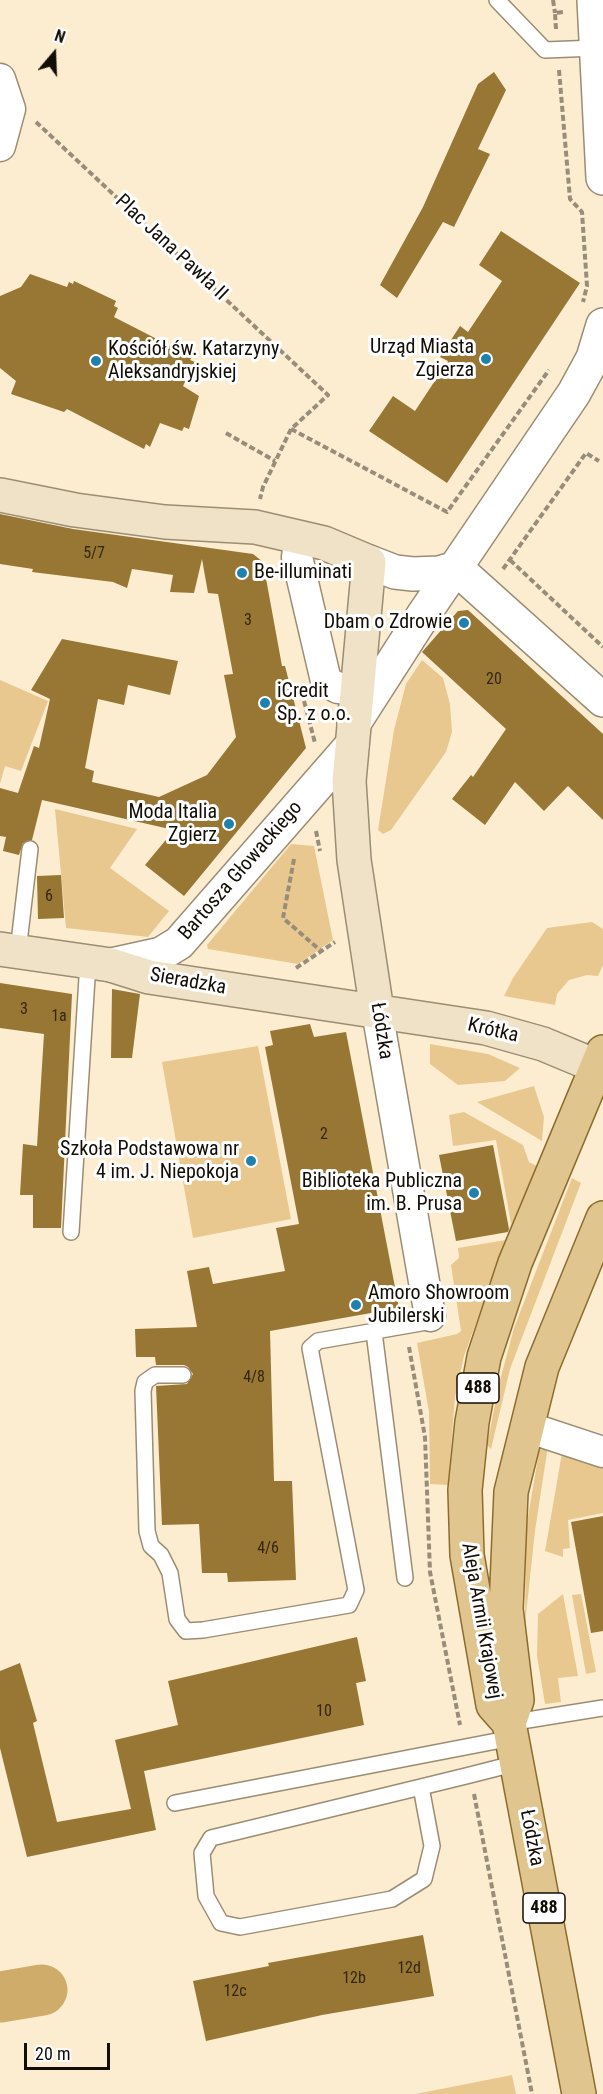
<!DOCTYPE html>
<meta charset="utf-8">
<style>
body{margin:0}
#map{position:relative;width:603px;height:2094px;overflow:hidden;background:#fcedd1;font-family:"Roboto Condensed",sans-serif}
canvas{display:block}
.north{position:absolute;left:24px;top:24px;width:60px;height:60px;-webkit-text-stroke:4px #fff;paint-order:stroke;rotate:19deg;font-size:16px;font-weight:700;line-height:24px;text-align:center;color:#120d05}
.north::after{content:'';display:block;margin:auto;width:21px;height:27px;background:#120d05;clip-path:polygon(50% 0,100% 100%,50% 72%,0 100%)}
.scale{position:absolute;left:24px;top:2043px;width:86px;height:27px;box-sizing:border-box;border:3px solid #120d05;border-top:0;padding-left:8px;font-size:18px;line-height:21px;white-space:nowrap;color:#120d05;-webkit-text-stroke:4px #fff;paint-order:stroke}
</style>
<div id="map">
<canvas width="603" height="2094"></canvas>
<div class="north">N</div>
<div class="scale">20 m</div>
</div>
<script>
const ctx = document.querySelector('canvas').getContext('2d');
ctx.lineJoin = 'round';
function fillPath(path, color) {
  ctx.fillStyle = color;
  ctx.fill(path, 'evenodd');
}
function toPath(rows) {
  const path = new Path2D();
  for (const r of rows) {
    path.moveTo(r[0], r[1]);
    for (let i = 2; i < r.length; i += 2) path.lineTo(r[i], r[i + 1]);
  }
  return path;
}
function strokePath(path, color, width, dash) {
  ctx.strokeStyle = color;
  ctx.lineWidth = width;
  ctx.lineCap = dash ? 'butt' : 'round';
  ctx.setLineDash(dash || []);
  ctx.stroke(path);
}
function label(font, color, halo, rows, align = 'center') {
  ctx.font = font + ' "Roboto Condensed",sans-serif';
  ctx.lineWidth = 6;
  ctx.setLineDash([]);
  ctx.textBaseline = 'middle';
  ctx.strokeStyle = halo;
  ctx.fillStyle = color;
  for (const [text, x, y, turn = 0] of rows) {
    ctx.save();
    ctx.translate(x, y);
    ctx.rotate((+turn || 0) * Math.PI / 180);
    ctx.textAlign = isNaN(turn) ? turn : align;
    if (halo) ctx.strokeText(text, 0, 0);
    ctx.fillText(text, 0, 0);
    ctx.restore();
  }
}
fillPath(toPath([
 [422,660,443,678,450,704,452,732,446,752,391,830,383,834,378,830,394,730,406,684],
 [0,680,48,701,21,771,5,766,0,784],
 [55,809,137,829,110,868,169,911,148,937,66,928],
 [291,844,314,846,333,940,298,964,208,949,207,945],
 [592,922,603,929,603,965,598,976,587,975,569,980,557,994,555,1005,504,996,513,978,547,928],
 [430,1044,488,1054,520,1068,505,1081,458,1085,430,1064],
 [258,1046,291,1219,193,1238,162,1062],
 [534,1086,544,1117,542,1141,477,1102],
 [464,1112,523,1145,529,1162,537,1166,512,1229,496,1140,453,1146,449,1115],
 [572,1178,581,1183,510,1369,491,1449,487,1445,499,1384,514,1328],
 [506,1240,464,1356,455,1397,448,1485,430,1484,429,1412,417,1343,457,1334,461,1331,451,1265,459,1258,458,1248],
 [548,1446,535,1531,525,1624,526,1529,539,1452,542,1447],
 [562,1453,603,1464,603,1513,568,1520,570,1548,563,1549,563,1557,545,1551],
 [563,1594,578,1676,558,1678,561,1702,545,1704,537,1656,538,1614],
 [581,1594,596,1672,586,1674,572,1595],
 [512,2075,516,2094,416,2094]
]), '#e8c88f');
strokePath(toPath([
 [0,1997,42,1990]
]), '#d0ac6a', 51);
fillPath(toPath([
 [494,72,506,90,478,149,490,154,454,227,443,222,397,298,380,285,423,207,478,84],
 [501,231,580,283,447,483,369,431,393,396,415,411,448,361,440,357,460,326,468,332,502,281,479,265],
 [30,274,67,287,69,282,73,284,74,281,116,301,114,306,118,308,114,317,192,357,190,360,195,362,183,386,199,396,189,429,184,427,182,431,160,423,150,447,146,444,144,449,67,409,64,412,11,394,16,381,0,368,0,296,21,287],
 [0,514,73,529,253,554,263,562,282,666,285,666,306,748,184,896,145,865,174,830,42,800,32,840,23,843,19,855,3,851,6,837,0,836,0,788,18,793,34,746,39,748,50,699,31,690,62,639,178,661,170,695,128,685,124,705,98,699,85,768,94,771,92,782,159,797,207,775,236,737,224,675,233,674,218,594,208,593,202,559,194,593,170,592,173,575,132,569,127,588,113,582,32,572,33,569,0,564],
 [468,610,603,734,603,820,568,786,544,811,515,782,485,825,452,799,471,775,473,777,506,729,422,652,458,611],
 [61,875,64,918,38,919,37,876],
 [0,983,72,994,61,1228,33,1228,33,1195,20,1195,23,1144,37,1146,44,1034,0,1028],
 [112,989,140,994,132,1058,111,1058],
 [310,1024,314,1037,346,1032,399,1308,270,1331,274,1481,292,1481,296,1580,228,1582,227,1573,202,1573,199,1524,162,1525,156,1386,187,1384,193,1374,188,1367,184,1365,156,1365,155,1357,136,1357,135,1329,197,1327,187,1271,209,1267,213,1284,285,1271,276,1228,299,1224,265,1047,273,1045,270,1031],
 [493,1145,509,1229,508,1232,456,1241,439,1155],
 [603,1516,603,1631,591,1633,571,1522],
 [357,1637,366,1681,356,1683,364,1725,144,1771,156,1830,27,1857,0,1748,0,1671,20,1663,37,1721,33,1723,57,1822,131,1809,115,1740,178,1725,168,1681],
 [423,1935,434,1996,322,2015,206,2041,193,1981,269,1966,268,1963]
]), '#987634');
const service = toPath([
 [497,0,545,50,596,48],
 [18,951,30,849],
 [71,1232,88,962],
 [374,1332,405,1578],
 [183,1375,155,1375,145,1382,143,1391,147,1531,151,1546,161,1555,170,1573,177,1619,186,1631,203,1630,349,1605,356,1590,310,1348,318,1341,421,1323,430,1316],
 [509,1723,603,1708],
 [421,1787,432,1846,424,1879,392,1899,240,1927,221,1923,206,1896,202,1853,211,1838,421,1787,470,1775,517,1763],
 [175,1803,512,1738]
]);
const minor = toPath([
 [0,79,10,109,0,146],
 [300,537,297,557,326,681,338,688,358,689],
 [377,1011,430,1316],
 [527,1427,603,1452]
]);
const tertiary = toPath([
 [594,0,603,178],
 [369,562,395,572,413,574,439,573,456,568,603,700],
 [354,723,424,614,574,393,593,358,603,325],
 [111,965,161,954,179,943,352,745]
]);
const secondary = toPath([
 [0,495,75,510,165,522,255,527,324,543,369,562,349,781,354,860,377,1011],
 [0,949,111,965,149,977,486,1028,543,1044,603,1069]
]);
const primary = toPath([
 [509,1723,493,1705,467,1555,465,1490,472,1422,484,1357,515,1263,603,1052],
 [509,1723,517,1700,506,1609,511,1492,542,1367,603,1218],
 [509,1723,579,2094]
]);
strokePath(service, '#9b8d73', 18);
strokePath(minor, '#9b8d73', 33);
strokePath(tertiary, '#9b8d73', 36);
strokePath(secondary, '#9b8d73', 36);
strokePath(primary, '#8c6c2d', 36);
strokePath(toPath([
 [553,0,555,13],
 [556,29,555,13,563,12],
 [559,70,570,199,582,212,587,286,583,302],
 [36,122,328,395,291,429,263,487,260,499],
 [291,429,447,512,549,370],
 [226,433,275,461],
 [510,560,603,647],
 [503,569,586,453,599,461],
 [304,701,315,743],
 [316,831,320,851],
 [294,859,283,918,321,951],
 [296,968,335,942],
 [409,1347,425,1437,430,1572,460,1725],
 [474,1794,532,2094]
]), '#988d7a', 4, [6, 3]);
strokePath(service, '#fff', 15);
strokePath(minor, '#fff', 30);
strokePath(tertiary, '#fff', 33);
strokePath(secondary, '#f0e2c7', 33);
strokePath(primary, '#e1c58e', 33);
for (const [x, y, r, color] of [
 [486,359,6,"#1d82ac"],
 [96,361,6,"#1d82ac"],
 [242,573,6,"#1d82ac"],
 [464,623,6,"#1d82ac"],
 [265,703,6,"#1d82ac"],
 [229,824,6,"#1d82ac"],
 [251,1161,6,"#1d82ac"],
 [474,1193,6,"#1d82ac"],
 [356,1305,6,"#1d82ac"]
]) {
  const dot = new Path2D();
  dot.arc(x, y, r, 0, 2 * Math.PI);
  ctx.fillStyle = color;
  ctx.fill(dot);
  strokePath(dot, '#fff', 2);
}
label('16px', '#342711', null, [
 ["5/7",94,554],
 ["3",248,621],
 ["20",494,680],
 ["6",49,897],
 ["3",24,1010],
 ["1a",59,1017],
 ["2",324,1135],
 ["4/8",254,1378],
 ["4/6",268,1549],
 ["10",324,1712],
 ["12d",409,1969],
 ["12b",354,1979],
 ["12c",235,1992]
]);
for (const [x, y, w] of [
 [478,1388,42],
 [544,1908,42]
]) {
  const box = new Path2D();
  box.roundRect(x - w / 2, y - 15, w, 30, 4.5);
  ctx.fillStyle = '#fff';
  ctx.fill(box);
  strokePath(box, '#120d05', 1.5);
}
label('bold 18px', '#120d05', null, [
 ["488",478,1388],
 ["488",544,1908]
]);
label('20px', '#120d05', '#fff', [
 ["Plac Jana Pawła II",171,248,43],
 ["Bartosza Głowackiego",241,871,-49],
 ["Sieradzka",188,982,10],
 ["Łódzka",381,1031,81],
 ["Krótka",493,1031,13],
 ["Aleja Armii Krajowej",481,1621,80],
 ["Łódzka",531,1838,79]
]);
label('20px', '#120d05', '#fff', [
 ["Urząd Miasta",474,348],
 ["Zgierza",474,371],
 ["Kościół św. Katarzyny",108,350,"left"],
 ["Aleksandryjskiej",108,373,"left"],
 ["Be-illuminati",254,573,"left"],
 ["Dbam o Zdrowie",452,623],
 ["iCredit",277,692,"left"],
 ["Sp. z o.o.",277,715,"left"],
 ["Moda Italia",217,813],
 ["Zgierz",217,836],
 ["Szkoła Podstawowa nr",239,1150],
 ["4 im. J. Niepokoja",239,1173],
 ["Biblioteka Publiczna",462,1182],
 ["im. B. Prusa",462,1205],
 ["Amoro Showroom",368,1294,"left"],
 ["Jubilerski",368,1317,"left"]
], 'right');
</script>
